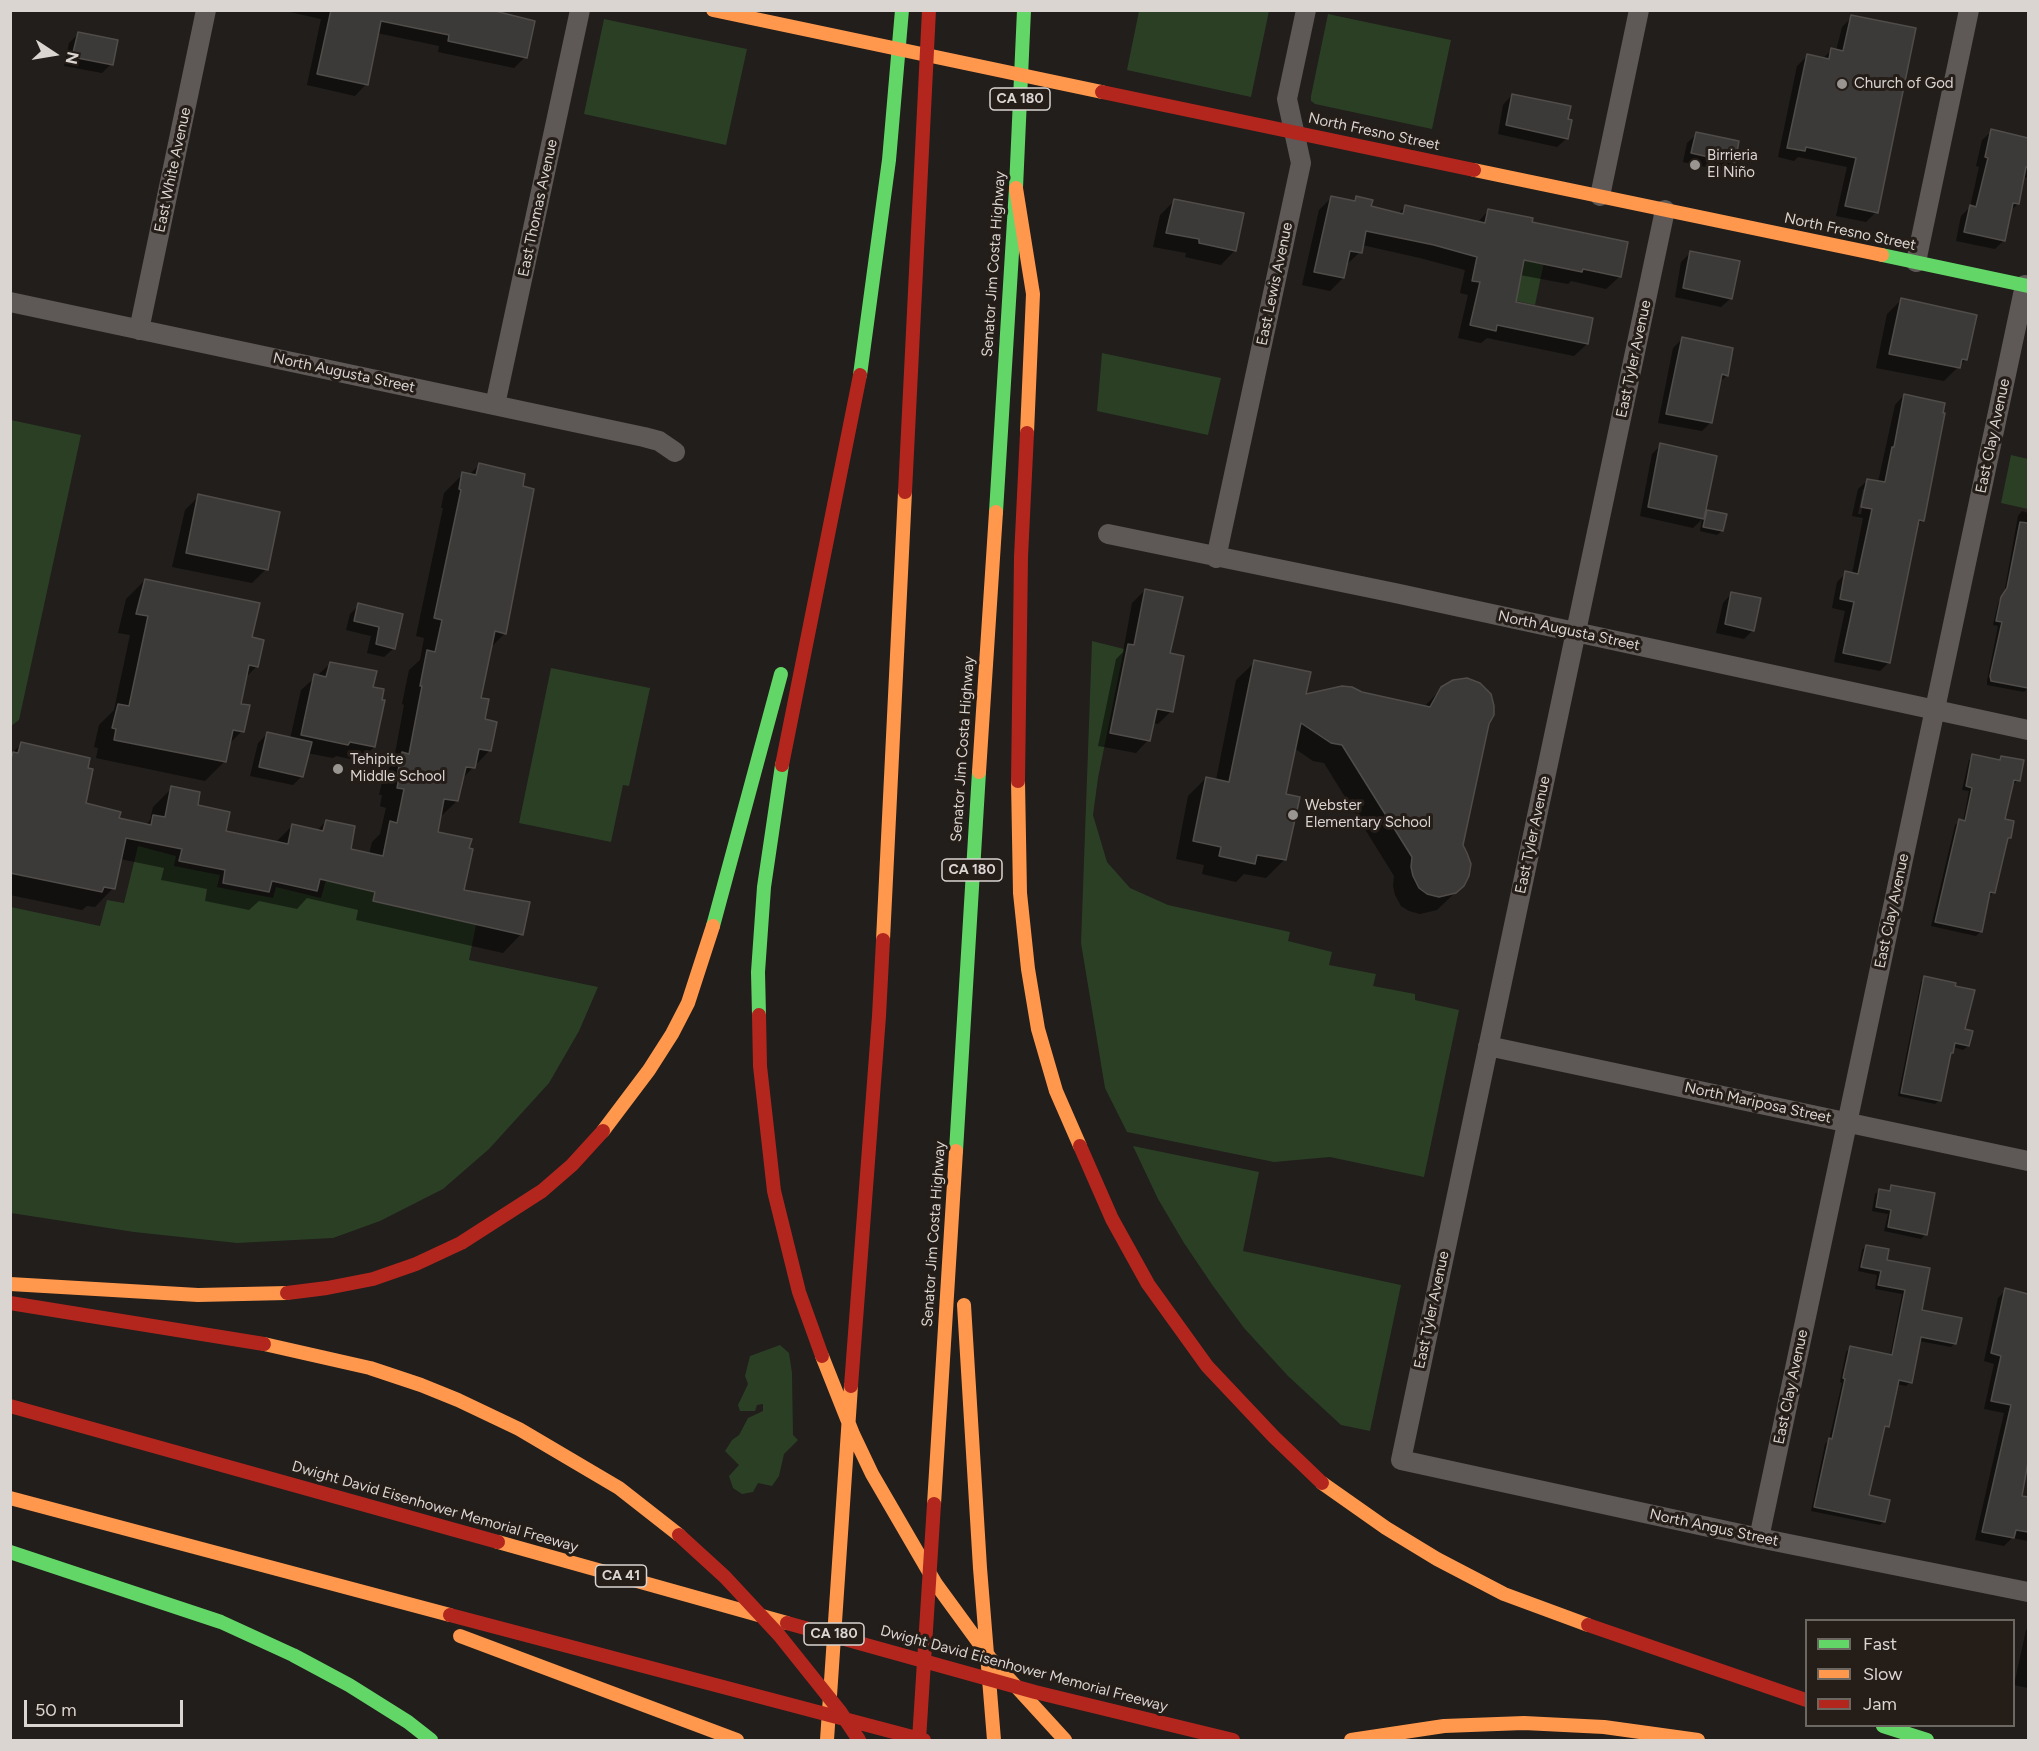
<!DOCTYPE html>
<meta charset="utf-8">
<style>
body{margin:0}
#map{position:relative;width:2039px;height:1751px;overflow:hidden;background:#211e1b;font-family:Figtree,sans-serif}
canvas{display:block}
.frame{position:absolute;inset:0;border:12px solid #dad5d1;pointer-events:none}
.legend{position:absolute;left:1805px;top:1619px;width:210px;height:108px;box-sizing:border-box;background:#241d18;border:2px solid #6d6762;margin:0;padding:8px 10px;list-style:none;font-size:18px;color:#dad5d1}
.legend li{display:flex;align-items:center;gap:12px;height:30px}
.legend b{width:30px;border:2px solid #6d6762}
.north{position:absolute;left:24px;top:24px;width:60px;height:60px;-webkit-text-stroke:4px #241d18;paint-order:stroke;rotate:102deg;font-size:16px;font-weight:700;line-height:24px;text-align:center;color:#dad5d1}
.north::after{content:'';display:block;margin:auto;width:21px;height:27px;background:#dad5d1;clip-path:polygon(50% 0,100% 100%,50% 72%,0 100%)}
.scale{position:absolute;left:24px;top:1700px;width:159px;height:27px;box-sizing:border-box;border:3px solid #dad5d1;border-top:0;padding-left:8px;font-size:18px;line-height:21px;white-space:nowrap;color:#dad5d1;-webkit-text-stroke:4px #241d18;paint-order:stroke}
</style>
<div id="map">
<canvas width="2039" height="1751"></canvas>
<div class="frame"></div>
<ul class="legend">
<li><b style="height:8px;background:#63d668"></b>Fast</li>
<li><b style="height:8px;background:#ff974d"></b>Slow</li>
<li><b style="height:8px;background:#b3261e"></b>Jam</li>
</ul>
<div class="north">N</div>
<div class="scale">50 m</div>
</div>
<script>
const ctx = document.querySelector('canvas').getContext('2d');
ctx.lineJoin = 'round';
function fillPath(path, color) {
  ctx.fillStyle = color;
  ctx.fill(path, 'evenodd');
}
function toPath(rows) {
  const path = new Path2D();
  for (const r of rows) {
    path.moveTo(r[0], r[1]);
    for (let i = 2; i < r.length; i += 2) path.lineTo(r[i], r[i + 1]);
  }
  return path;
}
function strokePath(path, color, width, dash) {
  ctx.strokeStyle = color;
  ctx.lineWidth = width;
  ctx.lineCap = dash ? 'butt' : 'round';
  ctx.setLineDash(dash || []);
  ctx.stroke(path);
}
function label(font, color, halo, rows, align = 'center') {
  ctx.font = font + ' Figtree,sans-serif';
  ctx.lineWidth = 6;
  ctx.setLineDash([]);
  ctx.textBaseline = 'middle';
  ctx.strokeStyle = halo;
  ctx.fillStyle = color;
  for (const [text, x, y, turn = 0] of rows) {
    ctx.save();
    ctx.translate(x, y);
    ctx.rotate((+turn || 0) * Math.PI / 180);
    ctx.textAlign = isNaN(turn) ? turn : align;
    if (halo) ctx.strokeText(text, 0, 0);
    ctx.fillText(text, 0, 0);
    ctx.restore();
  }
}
fillPath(toPath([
 [1139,11,1269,11,1251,97,1127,70],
 [1328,14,1451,40,1432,129,1315,104,1311,101,1311,96],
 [604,19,747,49,726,145,584,114],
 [1528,224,1551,229,1535,305,1512,300],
 [1102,353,1221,378,1208,435,1097,411],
 [11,420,81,435,19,720,11,726],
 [2011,455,2028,459,2028,509,2001,503],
 [1092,641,1124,649,1098,778,1093,815,1107,862,1130,888,1168,905,1290,932,1288,941,1332,952,1329,965,1376,974,1373,986,1415,994,1415,1000,1459,1010,1424,1177,1330,1157,1274,1162,1127,1132,1105,1088,1081,943],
 [551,668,650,688,629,786,623,785,611,842,519,823],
 [138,846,176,856,174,866,220,875,217,887,273,898,276,887,321,898,326,880,375,892,374,901,476,925,469,960,598,987,579,1031,549,1083,489,1149,443,1189,380,1221,333,1238,237,1243,134,1232,11,1213,11,907,100,926,107,900,124,903],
 [1133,1146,1259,1172,1243,1251,1401,1285,1370,1431,1341,1425,1288,1376,1244,1328,1213,1286,1184,1243,1158,1199],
 [780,1345,789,1353,792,1373,793,1435,798,1440,784,1454,779,1476,772,1486,758,1483,753,1492,742,1494,733,1488,729,1476,739,1465,725,1451,732,1440,739,1435,748,1418,763,1411,763,1404,757,1405,755,1411,740,1411,738,1405,748,1384,745,1376,750,1356]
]), '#2b3f25');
fillPath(toPath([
 [281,10,482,10,525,57,514,68,438,52,439,46,377,33,366,84,355,96,307,85,321,19],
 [1852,17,1876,212,1866,222,1836,216,1847,167,1798,157,1794,161,1778,157,1797,66,1807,56,1822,59,1832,50,1836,51,1842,27],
 [79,33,111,64,102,73,64,66,69,43],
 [1512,95,1566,120,1567,138,1557,147,1498,134,1503,105],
 [1992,131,2028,139,2028,175,2026,178,2023,177,2018,204,2010,211,2004,240,1995,249,1956,241,1961,216,1970,207,1979,167,1976,166,1982,140],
 [1697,134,1733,162,1724,171,1683,162,1687,143],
 [1332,197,1352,202,1356,197,1369,207,1398,214,1405,207,1477,223,1488,211,1530,223,1619,277,1606,289,1571,281,1568,284,1520,275,1514,303,1587,344,1574,356,1487,338,1481,343,1458,338,1468,295,1460,293,1465,270,1420,258,1362,245,1360,252,1346,265,1343,278,1330,291,1302,285,1319,210],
 [1174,201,1235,250,1221,265,1185,257,1186,253,1153,247,1160,215],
 [1691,252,1731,298,1721,307,1675,297,1681,262],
 [1901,300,1966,359,1944,381,1876,368,1887,314],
 [1682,339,1727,375,1719,383,1711,422,1702,431,1658,423,1673,348],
 [1904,395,1923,520,1916,526,1889,662,1880,671,1834,662,1845,611,1832,608,1837,582,1846,573,1852,574,1863,518,1852,516,1858,489,1868,480,1878,482,1895,405],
 [1863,489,1866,489,1861,514,1858,514],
 [1661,445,1703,515,1707,511,1722,531,1717,535,1700,531,1702,519,1693,528,1640,516,1652,454],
 [479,465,505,633,490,648,479,699,489,751,461,780,457,801,439,818,437,833,462,891,521,934,503,953,356,920,358,910,307,898,297,909,259,901,249,910,205,901,207,889,161,880,164,868,120,859,113,888,95,907,87,906,82,910,10,895,10,755,21,744,84,804,118,819,146,825,150,820,153,807,172,788,196,806,224,832,275,843,292,826,317,831,326,821,349,850,369,855,372,842,380,834,386,808,380,806,382,795,379,795,384,773,393,764,404,705,402,704,409,670,420,660,424,638,416,636,443,508,441,508,444,493,463,474,469,475],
 [199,496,266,569,252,583,172,567,185,510],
 [2022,511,2028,513,2028,688,2024,692,1987,685,1987,681,1998,626,1993,625,1998,603,2004,594,2018,516],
 [145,580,251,639,257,666,245,678,239,705,242,731,228,745,224,762,205,781,96,758,98,748,94,747,99,725,114,710,130,635,118,633,126,599],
 [1145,590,1169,654,1171,711,1158,724,1153,723,1148,740,1136,753,1098,746,1116,659,1123,652,1132,603],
 [1732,593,1753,630,1744,639,1716,633,1723,603],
 [359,605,401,615,394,648,384,657,367,653,371,636,346,630,350,614],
 [1255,662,1304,696,1362,693,1424,707,1442,688,1488,723,1461,845,1463,885,1437,910,1420,914,1409,911,1401,906,1395,895,1393,886,1394,876,1324,763,1313,761,1294,748,1285,795,1298,798,1284,860,1266,878,1244,874,1236,882,1202,874,1204,865,1176,859,1188,796,1206,778,1216,780,1236,680],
 [330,664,371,688,380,701,374,747,360,761,336,756,333,758,307,753,302,776,293,785,250,776,258,743,267,734,290,739,301,690],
 [1973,756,1998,761,2001,757,2018,780,2014,784,2011,784,2004,820,2009,838,2006,841,1994,892,1990,896,1988,896,1980,932,1976,936,1931,926,1955,825,1960,821,1963,822,1969,791,1962,790,1969,760],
 [1925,978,1964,1030,1968,1046,1963,1050,1953,1047,1948,1056,1939,1100,1935,1104,1898,1096,1921,982],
 [1892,1186,1925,1234,1921,1239,1884,1231,1888,1214,1872,1211,1875,1194,1880,1190,1887,1192],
 [1866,1246,1885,1261,1920,1311,1955,1343,1951,1347,1919,1341,1910,1382,1906,1386,1896,1384,1887,1426,1883,1430,1867,1497,1884,1521,1880,1525,1811,1511,1825,1444,1829,1440,1842,1383,1840,1382,1846,1352,1850,1348,1890,1356,1902,1294,1875,1289,1877,1275,1858,1271,1862,1250],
 [2006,1290,2028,1295,2028,1467,2026,1467,2020,1497,2028,1499,2028,1541,2012,1538,2004,1546,1975,1540,2004,1413,1984,1409,1994,1364,1984,1361,1998,1298],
 [2028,1628,2028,1688,2014,1685,2026,1630]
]), '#0007');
const building = toPath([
 [331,10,491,10,535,21,527,58,448,41,449,35,381,21,368,85,317,74,331,10],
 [1851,15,1916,28,1878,213,1845,206,1856,158,1806,147,1805,151,1787,148,1807,54,1829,59,1831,48,1843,51,1851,15],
 [78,32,118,40,113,65,72,57,78,32],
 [1512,94,1571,106,1568,119,1572,120,1568,139,1506,125,1512,94],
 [1991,129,2028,138,2028,167,2026,167,2019,204,2013,203,2005,241,1964,232,1970,205,1976,207,1988,158,1985,157,1991,129],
 [1696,132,1739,141,1735,163,1691,153,1696,132],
 [1331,196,1355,201,1356,196,1373,200,1371,206,1403,214,1405,205,1485,223,1488,209,1533,218,1532,222,1628,242,1621,277,1583,269,1582,272,1524,260,1516,302,1593,318,1588,344,1497,325,1496,331,1470,325,1480,282,1472,281,1477,257,1434,245,1366,231,1362,253,1350,251,1344,278,1314,272,1331,196],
 [1174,199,1244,213,1236,251,1199,243,1199,239,1166,233,1174,199],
 [1690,251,1740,261,1732,299,1683,288,1690,251],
 [1901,298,1977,315,1967,360,1962,359,1960,368,1889,354,1901,298],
 [1682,337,1733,348,1728,376,1722,374,1712,423,1666,414,1682,337],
 [1904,394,1945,403,1943,413,1945,413,1924,521,1919,520,1890,663,1843,653,1854,602,1840,599,1845,571,1858,574,1872,509,1861,507,1867,479,1885,482,1892,447,1894,447,1904,394],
 [1660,443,1717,456,1704,519,1648,507,1660,443],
 [479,463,525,474,523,486,534,489,506,634,495,631,481,698,489,699,485,719,497,722,491,751,479,749,475,768,466,767,458,801,444,799,438,832,472,839,469,848,473,849,464,890,530,902,523,935,373,901,375,892,320,879,317,891,272,881,269,892,223,883,225,870,179,861,182,849,126,838,115,889,104,887,102,892,10,873,10,762,13,752,18,753,21,742,90,758,88,768,93,769,86,803,121,812,119,818,151,825,153,815,165,817,171,786,200,792,198,805,230,812,226,831,288,844,292,824,323,831,326,820,355,826,351,849,383,856,390,821,397,823,404,789,397,788,399,777,397,776,402,752,409,754,422,686,420,686,427,650,435,652,442,620,434,618,461,490,459,489,462,472,476,475,479,463],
 [198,494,280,512,268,570,186,553,198,494],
 [1707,510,1727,514,1723,531,1703,527,1707,510],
 [2020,522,2028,523,2028,688,1991,681,1990,676,2002,622,1996,621,2001,597,2007,588,2020,522],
 [145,579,260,603,252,637,264,640,258,667,249,665,241,704,250,705,244,732,233,730,226,762,114,740,116,729,112,728,118,704,129,706,148,616,136,614,145,579],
 [1145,589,1183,597,1170,653,1184,656,1173,712,1157,709,1150,741,1110,733,1128,644,1134,645,1145,589],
 [1731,592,1761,598,1754,631,1725,624,1731,592],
 [358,603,403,614,395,649,376,644,379,627,354,621,358,603],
 [1254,660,1311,672,1306,694,1342,686,1352,687,1362,692,1430,707,1441,687,1453,680,1467,678,1480,683,1491,694,1494,706,1494,715,1489,724,1463,845,1467,853,1471,864,1469,876,1464,886,1456,893,1439,897,1427,894,1419,888,1413,876,1411,867,1412,857,1342,745,1331,743,1301,723,1286,794,1300,797,1286,860,1257,855,1255,864,1219,856,1221,847,1193,841,1206,777,1229,782,1254,660],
 [330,662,377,671,373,687,384,689,382,700,385,700,375,747,350,742,348,745,301,735,314,674,326,677,330,662],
 [267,732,312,742,303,777,259,767,267,732],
 [1972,754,2000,760,2001,756,2024,760,2020,781,2014,780,2005,819,2014,821,2011,838,2008,838,1995,893,1990,892,1982,932,1935,922,1959,819,1965,821,1972,788,1966,786,1972,754],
 [1924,976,1956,983,1955,986,1975,990,1965,1029,1973,1031,1969,1046,1955,1043,1953,1053,1951,1053,1941,1101,1901,1093,1924,976],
 [1891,1185,1935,1193,1927,1235,1888,1227,1891,1210,1876,1207,1879,1189,1890,1191,1891,1185],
 [1866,1245,1889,1249,1887,1260,1930,1268,1922,1310,1962,1318,1956,1344,1921,1337,1912,1383,1899,1380,1889,1427,1885,1426,1869,1495,1890,1500,1885,1522,1814,1507,1829,1438,1832,1439,1845,1379,1843,1378,1850,1346,1892,1355,1905,1290,1878,1285,1881,1271,1861,1267,1866,1245],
 [2005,1288,2028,1294,2028,1462,2022,1496,2028,1497,2028,1532,2016,1530,2014,1538,1982,1532,2011,1405,1991,1401,2001,1356,1991,1353,2005,1288]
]);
fillPath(building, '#3c3a38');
strokePath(building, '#4f4c49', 1.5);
strokePath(toPath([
 [1600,196,1639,10],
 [1665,210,1401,1460,1759,1538,2028,1592],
 [1916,262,1969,10],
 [10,302,644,437,659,441,675,452],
 [139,330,206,10],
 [495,405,580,10],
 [1108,534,1395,593,2028,730],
 [1216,558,1301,163,1287,99,1306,10],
 [1488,1046,2028,1161],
 [1759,1538,2025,285]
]), '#5e5856', 20);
strokePath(toPath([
 [1882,255,2028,286],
 [860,375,889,160,902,10],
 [996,512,1016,188,1024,10],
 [713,926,781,674],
 [759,1015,758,972,764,887,782,765],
 [956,1151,979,772],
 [10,1552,221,1622,293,1655,349,1685,408,1722,431,1740],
 [1883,1726,1927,1740]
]), '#63d668', 14);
strokePath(toPath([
 [713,10,1102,92],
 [1474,170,1882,255],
 [1016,188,1033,294,1027,433],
 [979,772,996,512],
 [1018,781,1020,893,1028,969,1038,1029,1056,1091,1080,1146],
 [883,940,905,492],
 [603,1131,649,1070,672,1034,688,1003,713,926],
 [10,1284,198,1295,287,1293],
 [964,1305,980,1568,994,1740],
 [264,1344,370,1368,421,1385,458,1400,519,1429,619,1488,679,1535],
 [822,1356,853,1434,872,1474,936,1584,990,1658,1065,1740],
 [1322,1483,1386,1528,1437,1559,1504,1594,1588,1625],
 [10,1498,450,1615],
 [934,1504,956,1151],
 [498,1542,787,1623],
 [460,1636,737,1740],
 [827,1740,851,1386],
 [1351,1740,1444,1726,1524,1723,1604,1727,1698,1740]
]), '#ff974d', 14);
strokePath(toPath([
 [1102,92,1474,170],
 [905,492,929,10],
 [782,765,860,375],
 [1018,781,1021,557,1027,433],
 [759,1015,760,1066,774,1191,799,1292,822,1356],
 [1080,1146,1112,1219,1148,1284,1207,1366,1274,1437,1322,1483],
 [287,1293,327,1288,373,1279,416,1264,461,1243,542,1191,572,1165,603,1131],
 [10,1303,264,1344],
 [851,1386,879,1016,883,940],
 [10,1406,498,1542],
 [679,1535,725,1577,779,1635,839,1710,859,1740],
 [450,1615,924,1740],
 [787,1623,1035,1692,1233,1740],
 [1588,1625,1806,1700],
 [919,1740,934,1504]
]), '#b3261e', 14);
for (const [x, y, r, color] of [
 [1842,84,6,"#999591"],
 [1695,165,6,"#999591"],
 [338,769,6,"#999591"],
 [1293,815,6,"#999591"]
]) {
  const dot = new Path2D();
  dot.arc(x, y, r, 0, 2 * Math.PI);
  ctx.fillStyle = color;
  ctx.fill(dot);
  strokePath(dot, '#241d18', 2);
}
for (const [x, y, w] of [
 [1020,99,60],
 [972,870,60],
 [621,1576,51],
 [834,1634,60]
]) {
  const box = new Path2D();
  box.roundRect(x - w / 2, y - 11, w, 22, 4.5);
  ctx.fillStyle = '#241d18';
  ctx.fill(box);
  strokePath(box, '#dad5d1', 1.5);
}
label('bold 14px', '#dad5d1', null, [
 ["CA 180",1020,99],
 ["CA 180",972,870],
 ["CA 41",621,1576],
 ["CA 180",834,1634]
]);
label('15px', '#dad5d1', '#241d18', [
 ["Church of God",1854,84],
 ["Birrieria",1707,156],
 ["El Niño",1707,173],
 ["Tehipite",350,760],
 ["Middle School",350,777],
 ["Webster",1305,806],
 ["Elementary School",1305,823]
], 'left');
label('15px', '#dad5d1', '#241d18', [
 ["North Fresno Street",1374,132,12],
 ["East White Avenue",173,170,-78],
 ["East Thomas Avenue",538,208,-78],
 ["North Fresno Street",1850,232,12],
 ["Senator Jim Costa Highway",994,264,-86],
 ["East Lewis Avenue",1275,284,-78],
 ["East Tyler Avenue",1634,359,-78],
 ["North Augusta Street",344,373,12],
 ["East Clay Avenue",1993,436,-78],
 ["North Augusta Street",1569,631,12],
 ["Senator Jim Costa Highway",963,749,-86],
 ["East Tyler Avenue",1533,835,-78],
 ["East Clay Avenue",1892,911,-78],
 ["North Mariposa Street",1758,1103,12],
 ["Senator Jim Costa Highway",934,1234,-86],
 ["East Tyler Avenue",1432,1310,-78],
 ["East Clay Avenue",1791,1387,-78],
 ["Dwight David Eisenhower Memorial Freeway",435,1507,16],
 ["North Angus Street",1714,1528,12],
 ["Dwight David Eisenhower Memorial Freeway",1024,1669,15]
]);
</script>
